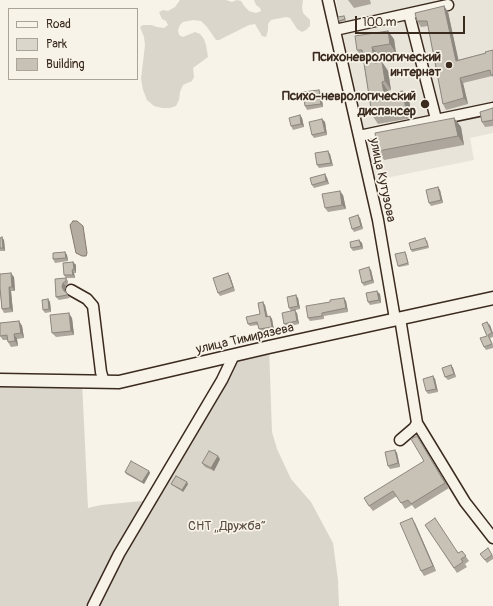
<!DOCTYPE html>
<meta charset="utf-8">
<style>
body{margin:0}
#map{position:relative;width:493px;height:606px;overflow:hidden;background:#f7f3e8;font-family:Pangolin,sans-serif}
canvas{display:block}
.legend{position:absolute;left:8px;top:8px;width:130px;height:72px;box-sizing:border-box;background:#f7f3e8;border:1px solid #aca397;margin:0;padding:5px 7px;list-style:none;font-size:12px;color:#3b2a1e}
.legend li{display:flex;align-items:center;gap:8px;height:20px}
.legend b{width:20px;border:1px solid #aca397}
.scale{position:absolute;left:355px;top:16px;width:110px;height:18px;box-sizing:border-box;border:2px solid #3b2a1e;border-top:0;padding-left:5px;font-size:12px;line-height:14px;white-space:nowrap;color:#3b2a1e;-webkit-text-stroke:3px #f7f3e8;paint-order:stroke}
</style>
<div id="map">
<canvas width="493" height="606"></canvas>
<ul class="legend">
<li><b style="height:5px;background:#f7f3e8"></b>Road</li>
<li><b style="height:11px;background:#dbd6cb"></b>Park</li>
<li><b style="height:11px;background:#c8c1b6"></b>Building</li>
</ul>
<div class="scale">100 m</div>
</div>
<script>
const ctx = document.querySelector('canvas').getContext('2d');
ctx.lineJoin = 'round';
function fillPath(path, color) {
  ctx.fillStyle = color;
  ctx.fill(path, 'evenodd');
}
function toPath(rows) {
  const path = new Path2D();
  for (const r of rows) {
    path.moveTo(r[0], r[1]);
    for (let i = 2; i < r.length; i += 2) path.lineTo(r[i], r[i + 1]);
  }
  return path;
}
function strokePath(path, color, width, dash) {
  ctx.strokeStyle = color;
  ctx.lineWidth = width;
  ctx.lineCap = dash ? 'butt' : 'round';
  ctx.setLineDash(dash || []);
  ctx.stroke(path);
}
function label(font, color, halo, rows, align = 'center') {
  ctx.font = font + ' Pangolin,sans-serif';
  ctx.lineWidth = 3.5;
  ctx.setLineDash([]);
  ctx.textBaseline = 'middle';
  ctx.strokeStyle = halo;
  ctx.fillStyle = color;
  for (const [text, x, y, turn = 0] of rows) {
    ctx.save();
    ctx.translate(x, y);
    ctx.rotate((+turn || 0) * Math.PI / 180);
    ctx.textAlign = isNaN(turn) ? turn : align;
    if (halo) ctx.strokeText(text, 0, 0);
    ctx.fillText(text, 0, 0);
    ctx.restore();
  }
}
fillPath(toPath([
 [336,0,493,0,493,133,470,138,474,160,376,180,353,82]
]), '#e9e4d9');
fillPath(toPath([
 [180,0,226,0,232,2,237,0,241,1,245,7,249,11,256,13,261,11,260,8,256,5,254,0,303,0,302,7,303,13,310,20,310,26,306,30,302,32,297,29,290,18,286,17,271,20,268,24,268,30,266,37,262,36,255,24,249,25,219,40,216,40,207,27,201,21,193,20,183,22,180,25,178,30,179,35,183,37,195,32,200,34,204,39,206,45,208,57,193,68,194,77,192,81,183,85,180,92,179,100,176,106,170,108,162,108,154,106,147,100,143,90,141,79,145,45,144,37,140,27,143,25,151,25,157,27,164,28,168,25,166,21,162,19,159,12,163,10,168,11,175,7],
 [269,347,272,432,277,449,291,479,311,502,333,543,338,580,339,606,0,606,0,380,82,381,88,508,101,505,152,500,234,355]
]), '#dbd6cb');
const water = toPath([
 [73,221,77,221,83,226,87,253,86,256,82,256,76,253,70,225,73,221]
]);
fillPath(water, '#b4aca0');
strokePath(water, '#84786c', 1);
const minor = toPath([
 [328,0,378,220,395,319],
 [409,14,436,119],
 [335,30,448,5],
 [359,136,493,108],
 [71,290,87,299,93,306,101,372,104,382],
 [417,423,465,502,493,538],
 [400,440,414,428,417,423,400,318],
 [93,606,119,554,222,380,234,355]
]);
const major = toPath([
 [0,380,119,382,269,347,493,298]
]);
strokePath(minor, '#3b2a1e', 13);
strokePath(major, '#3b2a1e', 15);
strokePath(minor, '#f7f3e8', 10);
strokePath(major, '#f7f3e8', 12);
fillPath(toPath([
 [348,0,370,0,371,4,354,8],
 [444,6,448,12,458,60,486,53,493,50,493,77,492,76,463,83,468,104,446,110,443,104,428,26,421,27,417,21],
 [345,17,346,21,340,22,339,21],
 [394,39,396,53,379,56,380,63,382,62,388,71,391,90,388,91,389,94,403,91,409,100,412,118,378,124,372,115,363,59,357,50],
 [321,93,323,107,307,110,305,106],
 [493,108,493,126,485,127,482,122],
 [300,115,302,118,304,127,293,130,291,126],
 [454,118,461,127,464,145,384,160,378,151],
 [322,119,325,122,327,135,314,138,312,135],
 [330,154,333,166,319,168,317,165],
 [325,174,327,178,329,184,314,188,312,185],
 [438,187,440,190,443,203,431,206,429,203],
 [343,195,346,209,328,212,325,208],
 [360,218,363,229,354,232,352,229],
 [0,238,4,240,5,251,0,251],
 [359,240,362,243,363,249,353,251,351,248],
 [427,240,429,248,412,252,411,250],
 [65,252,67,255,68,261,55,263,53,259],
 [406,253,409,265,399,267,398,266],
 [73,262,76,265,76,273,74,273,75,278,66,278,64,275],
 [371,270,374,283,364,286,362,283],
 [228,273,230,276,235,291,220,296,218,293],
 [0,274,14,277,15,291,11,291,13,312,4,313,2,309,0,292],
 [66,278,68,281,68,284,66,286,65,290,69,297,70,298,59,300,56,297],
 [380,294,381,303,370,305,368,302],
 [298,298,300,309,291,311,289,308],
 [48,299,50,302,51,312,45,313,43,310],
 [346,301,348,312,324,316,324,319,310,321,308,318],
 [265,305,268,317,270,316,272,319,274,330,261,332,259,329,258,325,250,326,248,324,260,314],
 [297,313,299,324,286,327,284,324],
 [72,318,74,335,56,337,52,333],
 [19,321,22,326,24,338,17,339,18,346,11,347,8,342,8,340,3,340,0,336,0,323],
 [490,325,493,333,493,337,490,338,493,345,493,348,486,350,484,347],
 [451,365,453,368,456,377,448,380,445,377],
 [433,376,435,379,438,392,428,394,426,391],
 [420,441,449,488,415,509,412,505,405,509,397,496,373,511,369,506,424,461],
 [395,450,397,453,400,467,390,469,388,466],
 [220,459,214,471,205,467,202,463],
 [149,471,150,473,144,484,126,474,125,472],
 [171,484,188,484,183,492,172,485],
 [415,523,436,571,424,576,421,571],
 [425,525,459,553,462,551,469,561,465,564,467,567,457,573],
 [488,548,493,556,493,559,487,563,480,554]
]), '#aca69d');
fillPath(toPath([
 [444,6,448,12,460,67,456,61],
 [388,31,394,39,396,53,390,44],
 [372,47,379,56,381,72,375,63],
 [382,62,388,71,391,90,385,81],
 [460,78,463,83,468,104,464,98],
 [382,82,388,91,390,103,384,94],
 [319,90,321,93,323,107,321,104],
 [403,91,409,100,412,118,406,110],
 [300,115,302,118,304,127,301,124],
 [454,118,461,127,464,145,458,136],
 [322,119,325,122,327,135,325,132],
 [328,151,330,154,333,166,331,163],
 [325,174,327,178,329,184,326,181],
 [438,187,440,190,443,203,441,200],
 [340,191,343,195,346,209,342,205],
 [358,215,360,218,363,229,361,226],
 [2,237,4,240,5,251,3,248],
 [359,240,362,243,363,249,361,246],
 [65,252,67,255,68,261,66,258],
 [73,262,76,265,76,273,74,269],
 [369,267,371,270,374,283,372,280],
 [72,270,74,273,75,278,73,275],
 [11,273,14,277,15,291,12,287],
 [228,273,230,276,235,291,233,287],
 [63,283,66,286,65,290,66,294,62,287],
 [9,287,11,291,13,312,10,308],
 [377,291,380,294,381,303,379,300],
 [296,295,298,298,300,309,298,306],
 [344,298,346,301,348,312,346,308],
 [48,299,50,302,51,312,49,309],
 [263,302,265,305,268,320,266,317],
 [295,310,297,313,299,324,297,321],
 [69,313,72,318,74,335,71,331],
 [270,316,272,319,274,330,272,327],
 [19,321,22,326,24,338,21,333],
 [487,322,490,325,493,334,492,333],
 [14,334,17,339,18,346,15,341],
 [451,365,453,368,456,377,454,374],
 [433,376,435,379,438,392,436,389],
 [417,436,420,441,449,488,445,483],
 [395,450,397,453,400,467,398,463],
 [218,456,220,459,214,471,211,468],
 [149,471,150,473,144,484,142,482],
 [187,482,188,484,183,492,182,490],
 [412,518,415,523,436,571,433,566]
]), '#8c877f');
const building = toPath([
 [444,6,456,61,486,53,485,52,493,50,493,75,491,75,490,70,460,78,464,98,443,104,427,21,417,21,415,13,444,6],
 [344,16,345,19,339,21,338,17,344,16],
 [388,31,390,44,372,47,375,63,382,62,385,81,382,82,384,94,403,91,406,110,372,115,362,50,357,50,355,36,388,31],
 [319,90,321,104,305,106,303,92,319,90],
 [493,108,493,120,482,122,480,112,493,108],
 [300,115,301,124,291,126,289,118,300,115],
 [454,118,458,136,378,151,375,133,454,118],
 [322,119,325,132,312,135,309,122,322,119],
 [328,151,331,163,317,165,315,153,328,151],
 [325,174,326,181,312,185,310,178,325,174],
 [438,187,441,200,429,203,426,190,438,187],
 [340,191,342,205,325,208,322,194,340,191],
 [358,215,361,226,352,229,349,218,358,215],
 [2,237,3,248,0,248,0,238,2,237],
 [425,238,428,246,411,250,409,243,425,238],
 [359,240,361,246,351,248,350,242,359,240],
 [65,252,66,258,53,259,53,253,65,252],
 [405,252,408,263,398,266,395,254,405,252],
 [73,262,74,269,72,270,73,275,64,275,63,263,73,262],
 [369,267,372,280,362,283,359,270,369,267],
 [11,273,12,287,9,287,10,308,2,309,0,288,0,274,11,273],
 [228,273,233,287,218,293,213,278,228,273],
 [66,278,66,281,63,283,62,287,64,291,67,293,67,295,56,297,55,279,66,278],
 [377,291,379,300,368,302,366,293,377,291],
 [296,295,298,306,289,308,287,297,296,295],
 [344,298,346,308,322,313,322,316,308,318,306,306,330,302,330,300,344,298],
 [48,299,49,309,43,310,42,300,48,299],
 [263,302,266,317,270,316,272,327,259,329,257,322,248,324,246,317,260,314,258,303,263,302],
 [295,310,297,321,284,324,282,313,295,310],
 [69,313,71,331,52,333,50,315,69,313],
 [19,321,21,333,14,334,15,341,8,342,7,335,0,336,0,323,19,321],
 [487,322,492,333,488,335,492,344,484,347,480,338,487,336,482,324,487,322],
 [451,365,454,374,445,377,442,368,451,365],
 [433,376,436,389,426,391,423,379,433,376],
 [417,436,445,483,411,504,408,500,401,503,393,491,369,506,364,498,424,461,411,439,417,436],
 [395,450,398,463,388,466,385,452,395,450],
 [209,451,218,456,211,468,202,463,209,451],
 [131,461,149,471,142,482,125,472,131,461],
 [176,476,187,482,182,490,171,484,176,476],
 [412,518,433,566,421,571,400,523,412,518],
 [435,518,458,553,462,551,466,556,461,559,463,562,454,568,425,525,435,518],
 [488,548,492,555,485,560,480,554,488,548]
]);
fillPath(building, '#c8c1b6');
strokePath(building, '#8c877f', 1);
for (const [x, y, r, color] of [
 [449,65,4,"#3b2a1e"],
 [425,104,5,"#3b2a1e"]
]) {
  const dot = new Path2D();
  dot.arc(x, y, r, 0, 2 * Math.PI);
  ctx.fillStyle = color;
  ctx.fill(dot);
  strokePath(dot, '#f7f3e8', 1.5);
}
label('bold 13px', '#3b2a1e', '#f7f3e8', [
 ["Психоневрологический",441,58],
 ["интернат",441,73],
 ["Психо-неврологический",416,97],
 ["диспансер",416,112]
], 'right');
label('13px', '#3b2a1e', '#f7f3e8', [
 ["улица Кутузова",382,180,78],
 ["улица Тимирязева",245,339,-13]
]);
label('13px', '#5b4c41', '#f7f3e8', [
 ["СНТ „Дружба“",227,527]
]);
</script>
